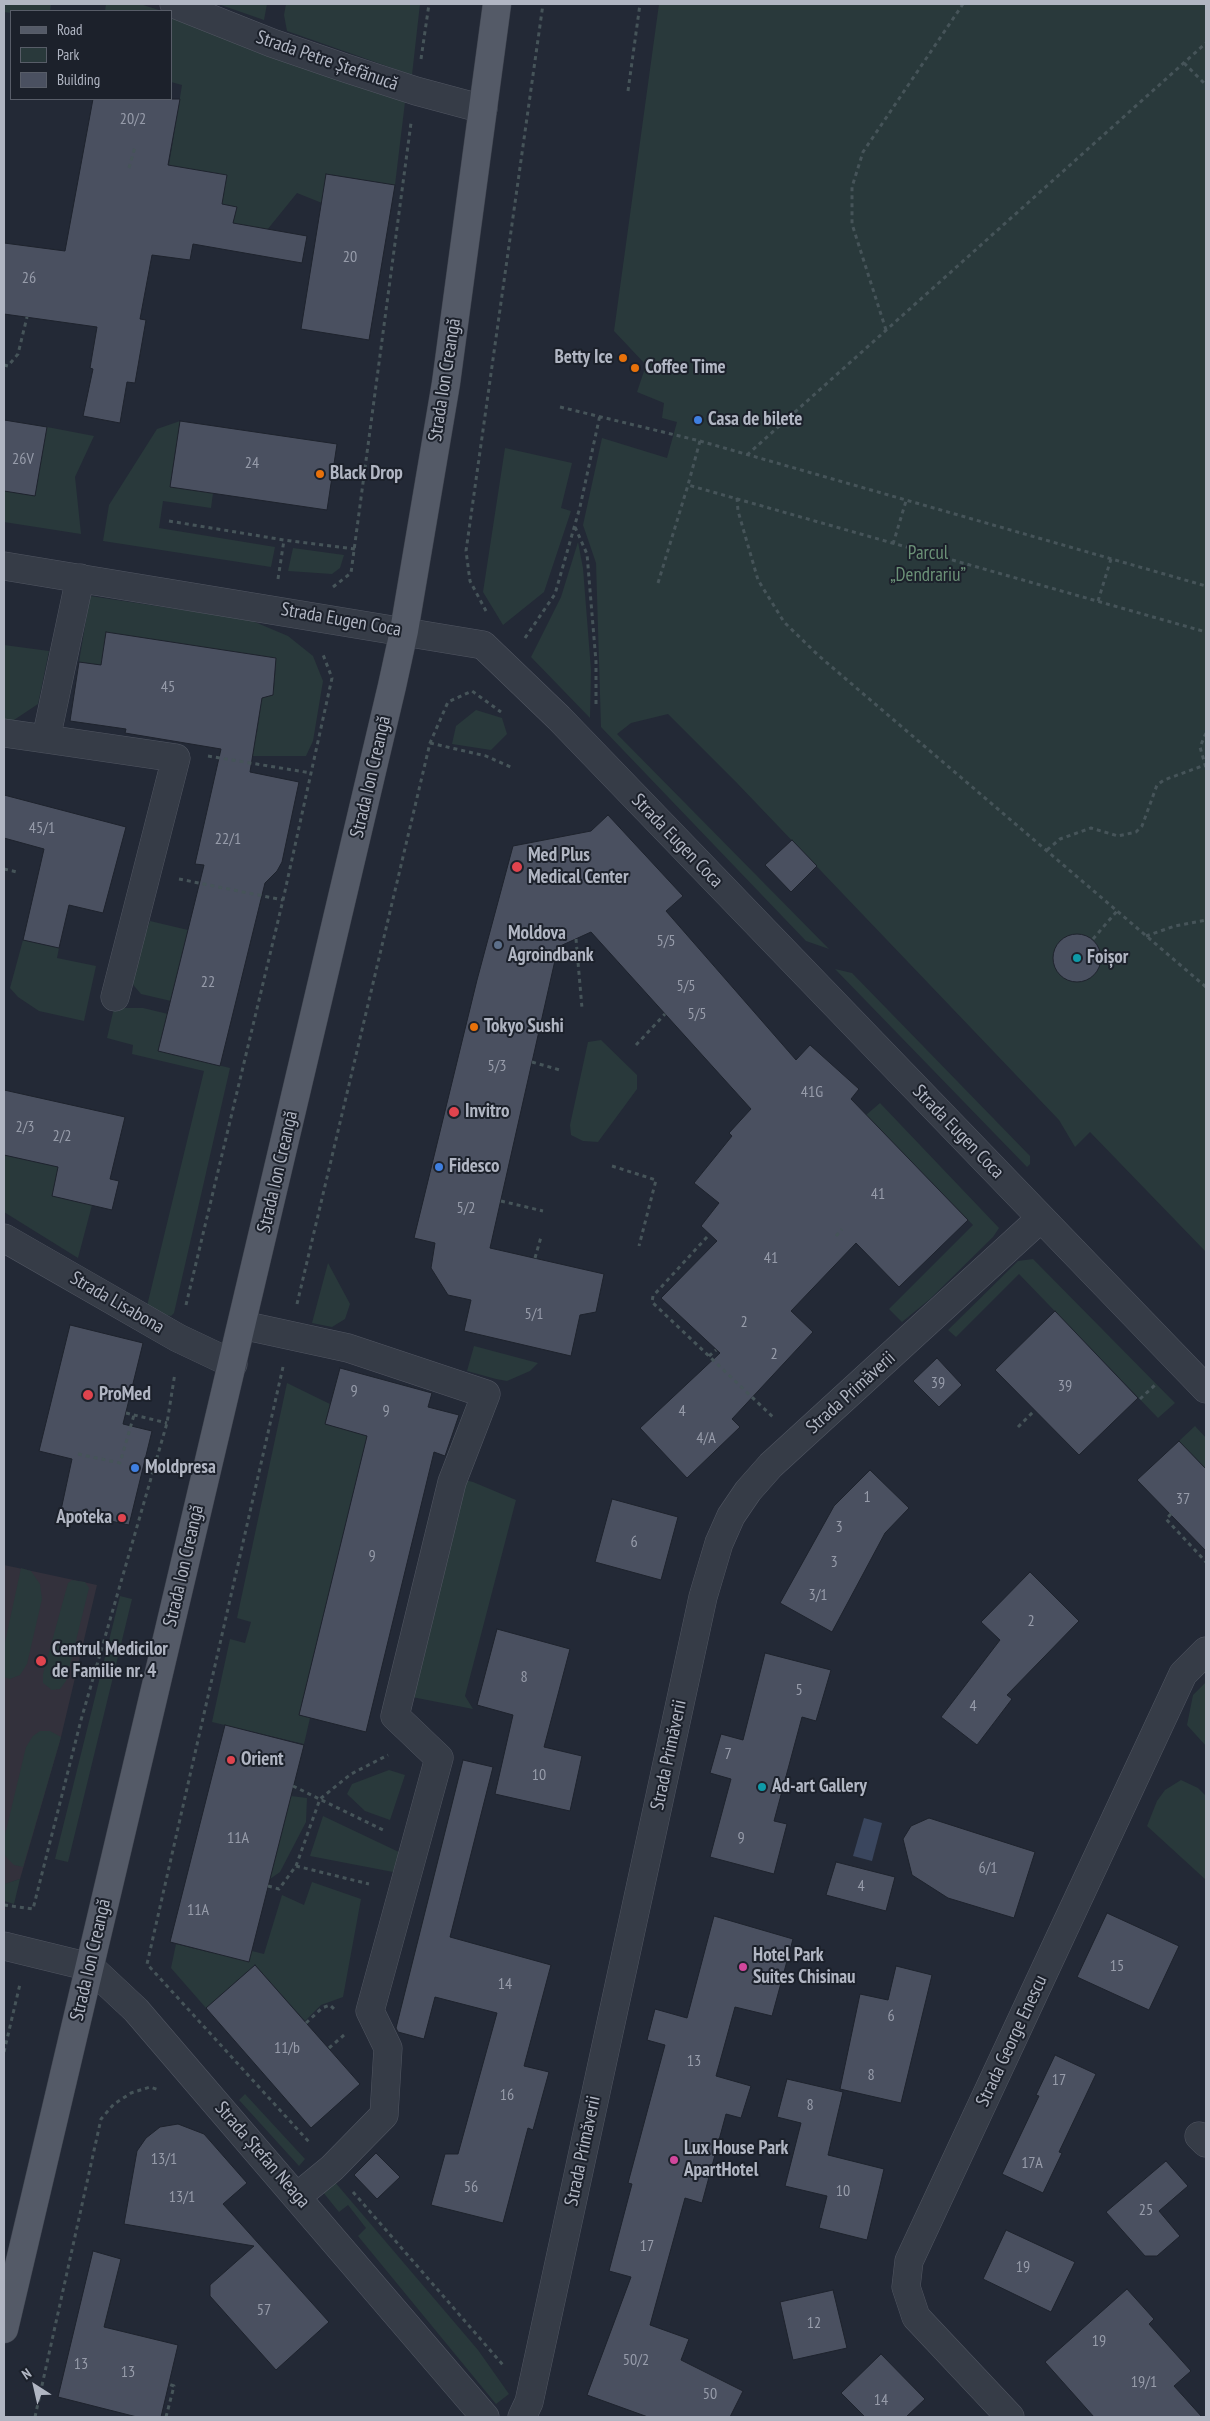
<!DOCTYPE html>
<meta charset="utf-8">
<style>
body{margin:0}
#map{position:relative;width:1210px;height:2421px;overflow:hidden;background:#232936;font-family:"PT Sans Narrow",sans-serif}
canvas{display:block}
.frame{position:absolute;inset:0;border:5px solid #b1b6c3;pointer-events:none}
.legend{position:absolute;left:10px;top:10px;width:162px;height:90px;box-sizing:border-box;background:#1c212b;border:1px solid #585d68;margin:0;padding:6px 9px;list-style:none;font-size:15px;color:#b1b6c3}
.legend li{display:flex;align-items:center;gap:10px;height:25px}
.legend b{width:25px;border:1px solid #585d68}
.north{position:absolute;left:10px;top:2361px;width:50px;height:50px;-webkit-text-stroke:4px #1c212b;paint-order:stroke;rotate:325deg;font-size:14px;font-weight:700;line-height:20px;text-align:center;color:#b1b6c3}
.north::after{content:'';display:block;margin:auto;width:18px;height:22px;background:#b1b6c3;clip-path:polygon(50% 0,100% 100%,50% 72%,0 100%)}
</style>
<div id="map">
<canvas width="1210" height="2421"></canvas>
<div class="frame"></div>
<ul class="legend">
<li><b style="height:6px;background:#545a67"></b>Road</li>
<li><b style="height:14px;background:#29393b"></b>Park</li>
<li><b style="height:14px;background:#4a5060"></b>Building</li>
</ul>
<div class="north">N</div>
</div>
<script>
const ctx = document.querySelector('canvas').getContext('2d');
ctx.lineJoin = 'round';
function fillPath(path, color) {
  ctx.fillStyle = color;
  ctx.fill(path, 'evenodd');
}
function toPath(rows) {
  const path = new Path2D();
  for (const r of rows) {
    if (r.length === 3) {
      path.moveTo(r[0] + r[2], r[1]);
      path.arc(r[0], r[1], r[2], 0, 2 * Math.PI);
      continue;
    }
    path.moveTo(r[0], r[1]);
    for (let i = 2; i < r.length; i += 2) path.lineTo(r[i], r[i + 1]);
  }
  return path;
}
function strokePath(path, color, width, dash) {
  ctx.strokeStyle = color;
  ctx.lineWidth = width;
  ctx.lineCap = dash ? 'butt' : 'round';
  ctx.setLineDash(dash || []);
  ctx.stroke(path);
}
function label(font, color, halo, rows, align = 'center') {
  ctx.font = font + ' "PT Sans Narrow",sans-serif';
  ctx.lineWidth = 4;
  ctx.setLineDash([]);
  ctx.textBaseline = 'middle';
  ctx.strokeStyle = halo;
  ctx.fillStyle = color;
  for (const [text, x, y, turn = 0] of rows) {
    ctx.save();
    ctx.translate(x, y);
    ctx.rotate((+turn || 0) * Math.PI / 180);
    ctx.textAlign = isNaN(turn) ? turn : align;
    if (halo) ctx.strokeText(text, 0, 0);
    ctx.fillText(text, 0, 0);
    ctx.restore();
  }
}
fillPath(toPath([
 [4,1565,97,1585,61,1737,20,1879,6,1884,4,1884]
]), '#33313c');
fillPath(toPath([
 [4,4,51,4,50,11,11,11,11,13,4,12],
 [106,4,140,4,162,11,105,11],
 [218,4,267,4,264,20],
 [286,4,420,4,412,75,287,31,284,15],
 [659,4,1206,4,1206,1252,1090,1132,1075,1147,1059,1120,736,782,668,714,631,723,617,734,829,949,806,941,601,727,596,563,583,525,602,438,667,458,677,422,662,418,664,403,637,392,646,365,614,331],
 [171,14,238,38,405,102,395,185,327,174,322,203,297,193,267,230,233,223,237,207,222,204,169,165,182,85,171,82],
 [180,421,170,486,213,493,211,508,163,501,159,528,275,547,271,567,103,541,109,505,157,429],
 [47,427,94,436,75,477,81,534,4,522,4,491,35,496],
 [505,448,572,463,561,508,571,511,544,592,503,625,483,592],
 [578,542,583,568,591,670,590,718,531,657,561,597],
 [293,548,344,555,340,568,332,574,288,571],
 [90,596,250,620,288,636,313,656,323,681,313,741,306,756,239,756,257,732,262,698,270,695,274,687,276,662,269,657,101,665,79,662],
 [4,645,49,651,38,704,14,720,4,721],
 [476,710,502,718,507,734,491,750,452,744,456,726],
 [150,921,188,930,171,1001,141,994,129,980],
 [23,940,59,948,57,958,96,966,84,1021,39,1011,18,997,10,988],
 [835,969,852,973,1030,1156,1030,1164,1027,1167],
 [114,1008,143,1008,168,1014,159,1051,230,1068,174,1313,171,1316,146,1310,204,1071,132,1054,133,1045,107,1038],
 [601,1040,637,1075,637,1089,598,1142,583,1141,571,1135,570,1125,588,1042],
 [880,1103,999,1228,993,1237,930,1299,902,1322,889,1309,973,1225,866,1115],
 [4,1155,58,1167,52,1196,92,1205,78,1258,4,1212],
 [1033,1259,1175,1403,1158,1418,1019,1274,956,1337,948,1330,1018,1261],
 [328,1263,350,1304,345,1319,332,1327,312,1323],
 [474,1346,538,1363,530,1371,507,1381,496,1379,467,1371],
 [287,1383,330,1404,325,1424,367,1436,299,1715,310,1718,304,1744,212,1722,230,1639,245,1643,251,1622,237,1618],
 [1195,1426,1206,1438,1206,1469,1179,1441],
 [465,1480,473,1482,516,1500,465,1696,473,1709,412,1697],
 [21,1568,31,1571,40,1584,42,1599,27,1664,20,1675,10,1679,4,1677,4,1647],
 [72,1580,85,1582,89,1588,66,1681,60,1689,52,1690,43,1683,43,1674,68,1583],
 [120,1596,132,1599,68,1862,55,1859],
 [1206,1682,1206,1746,1187,1725,1193,1695],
 [40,1731,50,1731,61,1737,23,1867,14,1865,7,1858,4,1854,4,1839,26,1747,33,1736],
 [389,1770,405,1775,390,1820,365,1811,347,1794,352,1784],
 [1181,1780,1198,1788,1206,1796,1206,1880,1147,1826,1157,1801,1165,1790],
 [291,1796,307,1798,306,1822,280,1872,270,1879],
 [323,1816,401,1853,393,1872,310,1856],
 [20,1879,14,1904,4,1901,4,1884],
 [312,1882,361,1899,343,1997,321,2005,305,2021,255,1965,206,2008,171,1968,176,1944,212,1953,252,1951,264,1954,282,1895,304,1905],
 [245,2094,305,2159,299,2166,239,2100],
 [334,2181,478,2350,509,2394,496,2404,358,2236,366,2228,348,2205,339,2212,322,2191]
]), '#29393b');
fillPath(toPath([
 [864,1818,882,1823,872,1861,853,1856]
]), '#3a465e');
const building = toPath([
 [93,99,180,99,168,165,227,175,222,204,237,207,233,223,307,236,302,263,193,244,190,260,152,255,140,319,146,320,135,383,127,382,120,423,83,416,93,369,90,368,97,327,4,314,4,243,65,251,93,99],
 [326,174,395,185,369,340,301,329,326,174],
 [4,420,47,427,35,496,4,491,4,420],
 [180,421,337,444,327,510,170,487,180,421],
 [106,632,276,658,273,695,262,698,250,772,299,782,282,862,277,871,265,883,220,1066,158,1051,204,865,195,864,221,749,125,733,126,729,70,721,79,662,101,665,106,632],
 [4,795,126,827,103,913,69,905,59,948,23,940,44,849,4,838,4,795],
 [608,815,683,896,666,911,796,1060,810,1045,859,1089,851,1099,968,1220,899,1287,856,1243,791,1311,813,1332,732,1419,740,1427,687,1478,640,1428,720,1353,661,1298,717,1241,701,1226,719,1203,694,1183,732,1136,729,1133,751,1109,591,932,558,947,490,1248,604,1274,596,1312,580,1315,571,1356,464,1331,471,1300,448,1295,431,1268,435,1243,414,1238,477,980,513,846,591,831,608,815],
 [792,840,817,866,791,892,765,865,792,840],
 [1077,958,24],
 [4,1090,125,1117,110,1179,119,1181,112,1210,52,1196,58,1167,4,1155,4,1090],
 [1055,1311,1138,1398,1079,1455,995,1370,1055,1311],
 [70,1325,143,1343,123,1424,152,1431,129,1525,61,1510,72,1459,39,1451,70,1325],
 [937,1358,962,1385,939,1407,913,1381,937,1358],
 [340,1368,432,1393,428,1407,459,1415,445,1456,434,1452,366,1732,299,1715,367,1436,325,1424,340,1368],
 [1179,1441,1206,1469,1206,1551,1137,1480,1179,1441],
 [870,1470,909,1508,885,1533,832,1632,780,1603,834,1506,870,1470],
 [612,1499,678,1517,661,1580,595,1562,612,1499],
 [1030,1572,1079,1621,1007,1695,1012,1699,977,1745,941,1717,1000,1640,981,1622,1030,1572],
 [497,1629,570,1649,544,1747,582,1756,570,1811,495,1794,513,1715,477,1705,497,1629],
 [765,1653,831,1670,816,1721,802,1717,774,1821,787,1824,774,1874,710,1857,731,1779,710,1773,721,1734,743,1740,765,1653],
 [225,1725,304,1745,249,1962,170,1942,225,1725],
 [463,1760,493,1767,450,1937,551,1965,524,2066,549,2072,533,2130,528,2128,503,2223,431,2205,445,2154,458,2154,497,2013,435,1997,424,2039,398,2032,396,2028,463,1760],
 [929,1818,1035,1852,1014,1918,948,1898,912,1875,903,1839,911,1826,929,1818],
 [836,1862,895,1877,886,1911,826,1895,836,1862],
 [1107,1913,1179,1946,1149,2010,1077,1977,1107,1913],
 [714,1916,793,1939,772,2016,735,2007,716,2076,751,2086,741,2118,726,2114,702,2203,685,2198,650,2325,689,2339,681,2360,743,2391,730,2417,648,2417,587,2395,631,2277,609,2271,632,2184,628,2183,665,2045,647,2040,655,2009,687,2018,714,1916],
 [255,1965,360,2084,311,2128,206,2008,255,1965],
 [896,1966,932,1975,901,2103,840,2089,860,1994,888,2000,896,1966],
 [1055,2055,1096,2074,1059,2152,1062,2153,1043,2193,1002,2174,1039,2096,1036,2095,1055,2055],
 [787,2079,843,2092,828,2155,884,2169,867,2240,819,2228,827,2196,785,2186,801,2123,777,2117,787,2079],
 [178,2124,204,2134,247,2183,223,2204,329,2322,276,2370,210,2296,210,2285,254,2246,124,2224,137,2151,146,2138,160,2127,178,2124],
 [376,2153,400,2177,377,2199,354,2175,376,2153],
 [1166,2161,1188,2186,1159,2211,1180,2236,1157,2256,1145,2256,1106,2212,1166,2161],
 [1006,2230,1075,2262,1051,2312,983,2279,1006,2230],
 [93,2251,121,2259,104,2327,178,2345,161,2417,137,2417,58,2397,93,2251],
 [1127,2289,1154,2319,1149,2324,1191,2371,1174,2386,1202,2417,1094,2417,1045,2362,1127,2289],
 [833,2290,847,2348,793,2360,780,2302,833,2290],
 [881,2354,925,2399,906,2417,865,2417,841,2393,881,2354]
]);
fillPath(building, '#4a5060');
strokePath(building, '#1e232d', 1);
const minor = toPath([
 [174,4,272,43,345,68,416,91,483,109],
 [4,566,483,645,559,718,1206,1389],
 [80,578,46,739,176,758,115,997],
 [4,733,46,739],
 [4,1238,178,1338,233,1364],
 [242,1325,348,1348,486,1394,452,1482,395,1716,439,1758,370,2011,388,2048,384,2115,332,2168,298,2196],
 [4,1946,90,1967,136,2010,485,2417],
 [1199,2136,1206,2143],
 [522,2417,529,2402,703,1597,719,1543,731,1516,748,1491,771,1465,1041,1218],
 [1010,2417,916,2317,906,2287,909,2261,1183,1674,1206,1651]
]);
const major = toPath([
 [4,2329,392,686,404,631,446,383,497,4]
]);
strokePath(minor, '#515662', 29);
strokePath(major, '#404550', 29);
strokePath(toPath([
 [421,59,429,4],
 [1184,63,1206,85],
 [628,91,640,4],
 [129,168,135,147],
 [886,330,852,224,852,187,863,152,963,4],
 [4,365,8,366,18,354,27,317],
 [560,407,700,441,1206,586],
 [700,441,688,485,1206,632],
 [747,455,1206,43],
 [737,498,738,511,758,580,784,622,819,656,1206,987],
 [169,521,284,540,355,549],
 [575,527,587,554,596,662,596,708],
 [893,544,906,501],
 [278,579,284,540],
 [658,583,688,485],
 [333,587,351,573,411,123],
 [1098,601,1111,559],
 [486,611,470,581,466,551,543,4],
 [525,638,555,594,580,507,600,415],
 [1206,733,1200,747,1206,768],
 [430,743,486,756,513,768],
 [208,756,311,773],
 [1047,850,1060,839,1091,828,1118,836,1136,832,1142,826,1157,785,1164,780,1205,765],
 [4,869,17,872],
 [179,879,283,900],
 [1146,936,1175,926,1206,920],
 [576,939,582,1008],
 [1093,939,1117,911],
 [636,1045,665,1014],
 [532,1062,560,1070],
 [612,1166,656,1180,639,1246],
 [501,1201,543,1211],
 [836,1236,842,1229],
 [707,1237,653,1296,652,1302,774,1418],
 [535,1258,541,1237],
 [297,1304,430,743,448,702,472,691,501,712],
 [186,1305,283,900,332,678,322,652],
 [709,1356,716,1350],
 [283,1367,147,1964,309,2142],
 [1140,1399,1156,1384],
 [126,1413,167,1423],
 [1018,1427,1035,1410],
 [78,1454,120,1463,134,1415],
 [1171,1514,1166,1519,1206,1562],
 [293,1786,385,1831],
 [296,1866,369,1884],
 [268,1886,279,1889,296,1866,320,1799,351,1774,388,1755],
 [4,1905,33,1909,81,1720,167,1423,175,1373],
 [306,2023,322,2008,330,2005,336,2011],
 [329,2048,344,2035],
 [4,2052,20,1984],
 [353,2192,503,2365],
 [35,2417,101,2119,114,2104,131,2093,150,2087,159,2090],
 [166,2417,174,2386,169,2384]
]), '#465459', 3, [4, 4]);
strokePath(minor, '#363c47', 28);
strokePath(major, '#545a67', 28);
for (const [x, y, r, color] of [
 [623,358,5,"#e8710a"],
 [635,368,5,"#e8710a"],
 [698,420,5,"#3f7fe0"],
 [320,474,5,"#e8710a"],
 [517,867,6,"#e0444e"],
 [498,945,5,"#5c6f8a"],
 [1077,958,5,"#0f9aa8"],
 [474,1027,5,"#e8710a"],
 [454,1112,6,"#e0444e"],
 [439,1167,5,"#3f7fe0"],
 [88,1395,6,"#e0444e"],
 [135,1468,5,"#3f7fe0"],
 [122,1518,5,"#e0444e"],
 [41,1661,6,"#e0444e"],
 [231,1760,5,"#e0444e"],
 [762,1787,5,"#0f9aa8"],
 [743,1967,5,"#d1479c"],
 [674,2160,5,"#d1479c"]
]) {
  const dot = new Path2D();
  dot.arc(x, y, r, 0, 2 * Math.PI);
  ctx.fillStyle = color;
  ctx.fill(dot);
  strokePath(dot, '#1c212b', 2);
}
label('16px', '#979caa', null, [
 ["20/2",133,119],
 ["20",350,257],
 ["26",29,278],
 ["26V",23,459],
 ["24",252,463],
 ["45",168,687],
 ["45/1",42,828],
 ["22/1",228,839],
 ["5/5",666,941],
 ["22",208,982],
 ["5/5",686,986],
 ["5/5",697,1014],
 ["5/3",497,1066],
 ["41G",812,1092],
 ["2/3",25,1127],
 ["2/2",62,1136],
 ["41",878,1194],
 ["5/2",466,1208],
 ["41",771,1258],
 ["5/1",534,1314],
 ["2",744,1322],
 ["2",774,1354],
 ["39",938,1383],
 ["39",1065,1386],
 ["9",354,1391],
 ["9",386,1411],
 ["4",682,1411],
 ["4/A",706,1438],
 ["1",867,1497],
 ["37",1183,1499],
 ["3",839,1527],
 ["6",634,1542],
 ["9",372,1556],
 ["3",834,1562],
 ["3/1",818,1595],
 ["2",1031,1621],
 ["8",524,1677],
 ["5",799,1690],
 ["4",973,1706],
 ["7",728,1754],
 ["10",539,1775],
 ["11A",238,1838],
 ["9",741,1838],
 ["6/1",988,1868],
 ["4",861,1886],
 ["11A",198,1910],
 ["15",1117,1966],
 ["14",505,1984],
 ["6",891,2016],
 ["11/b",287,2048],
 ["13",694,2061],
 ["8",871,2075],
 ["17",1059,2080],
 ["16",507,2095],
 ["8",810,2105],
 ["13/1",164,2159],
 ["17A",1032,2163],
 ["56",471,2187],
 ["10",843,2191],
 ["13/1",182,2197],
 ["25",1146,2210],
 ["17",647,2246],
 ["19",1023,2267],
 ["57",264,2310],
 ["12",814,2323],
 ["19",1099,2341],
 ["50/2",636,2360],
 ["13",81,2364],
 ["13",128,2372],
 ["19/1",1144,2382],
 ["50",710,2394],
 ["14",881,2400]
]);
label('19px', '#b1b6c3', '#1c212b', [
 ["Strada Petre Ștefănucă",327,61,19],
 ["Strada Ion Creangă",445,380,-81],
 ["Strada Eugen Coca",341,620,10],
 ["Strada Ion Creangă",371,777,-77],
 ["Strada Eugen Coca",677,841,46],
 ["Strada Eugen Coca",958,1132,46],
 ["Strada Ion Creangă",278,1172,-77],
 ["Strada Lisabona",117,1303,30],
 ["Strada Primăverii",851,1393,-42],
 ["Strada Ion Creangă",184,1566,-77],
 ["Strada Primăverii",669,1755,-78],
 ["Strada Ion Creangă",91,1960,-77],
 ["Strada George Enescu",1012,2041,-65],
 ["Strada Primăverii",583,2151,-78],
 ["Strada Ștefan Neaga",262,2155,49]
]);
label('bold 19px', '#b1b6c3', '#1c212b', [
 ["Betty Ice",613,358,"right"],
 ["Coffee Time",645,368],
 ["Casa de bilete",708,420],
 ["Black Drop",330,474],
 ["Med Plus",528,856],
 ["Medical Center",528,878],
 ["Moldova",508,934],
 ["Agroindbank",508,956],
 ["Foișor",1087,958],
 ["Tokyo Sushi",484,1027],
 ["Invitro",465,1112],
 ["Fidesco",449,1167],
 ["ProMed",99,1395],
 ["Moldpresa",145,1468],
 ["Apoteka",112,1518,"right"],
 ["Centrul Medicilor",52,1650],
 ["de Familie nr. 4",52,1672],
 ["Orient",241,1760],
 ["Ad-art Gallery",772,1787],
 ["Hotel Park",753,1956],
 ["Suites Chisinau",753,1978],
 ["Lux House Park",684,2149],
 ["ApartHotel",684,2171]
], 'left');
label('19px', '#6b9177', '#1c212b', [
 ["Parcul",928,554],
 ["„Dendrariu”",928,576]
]);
</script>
